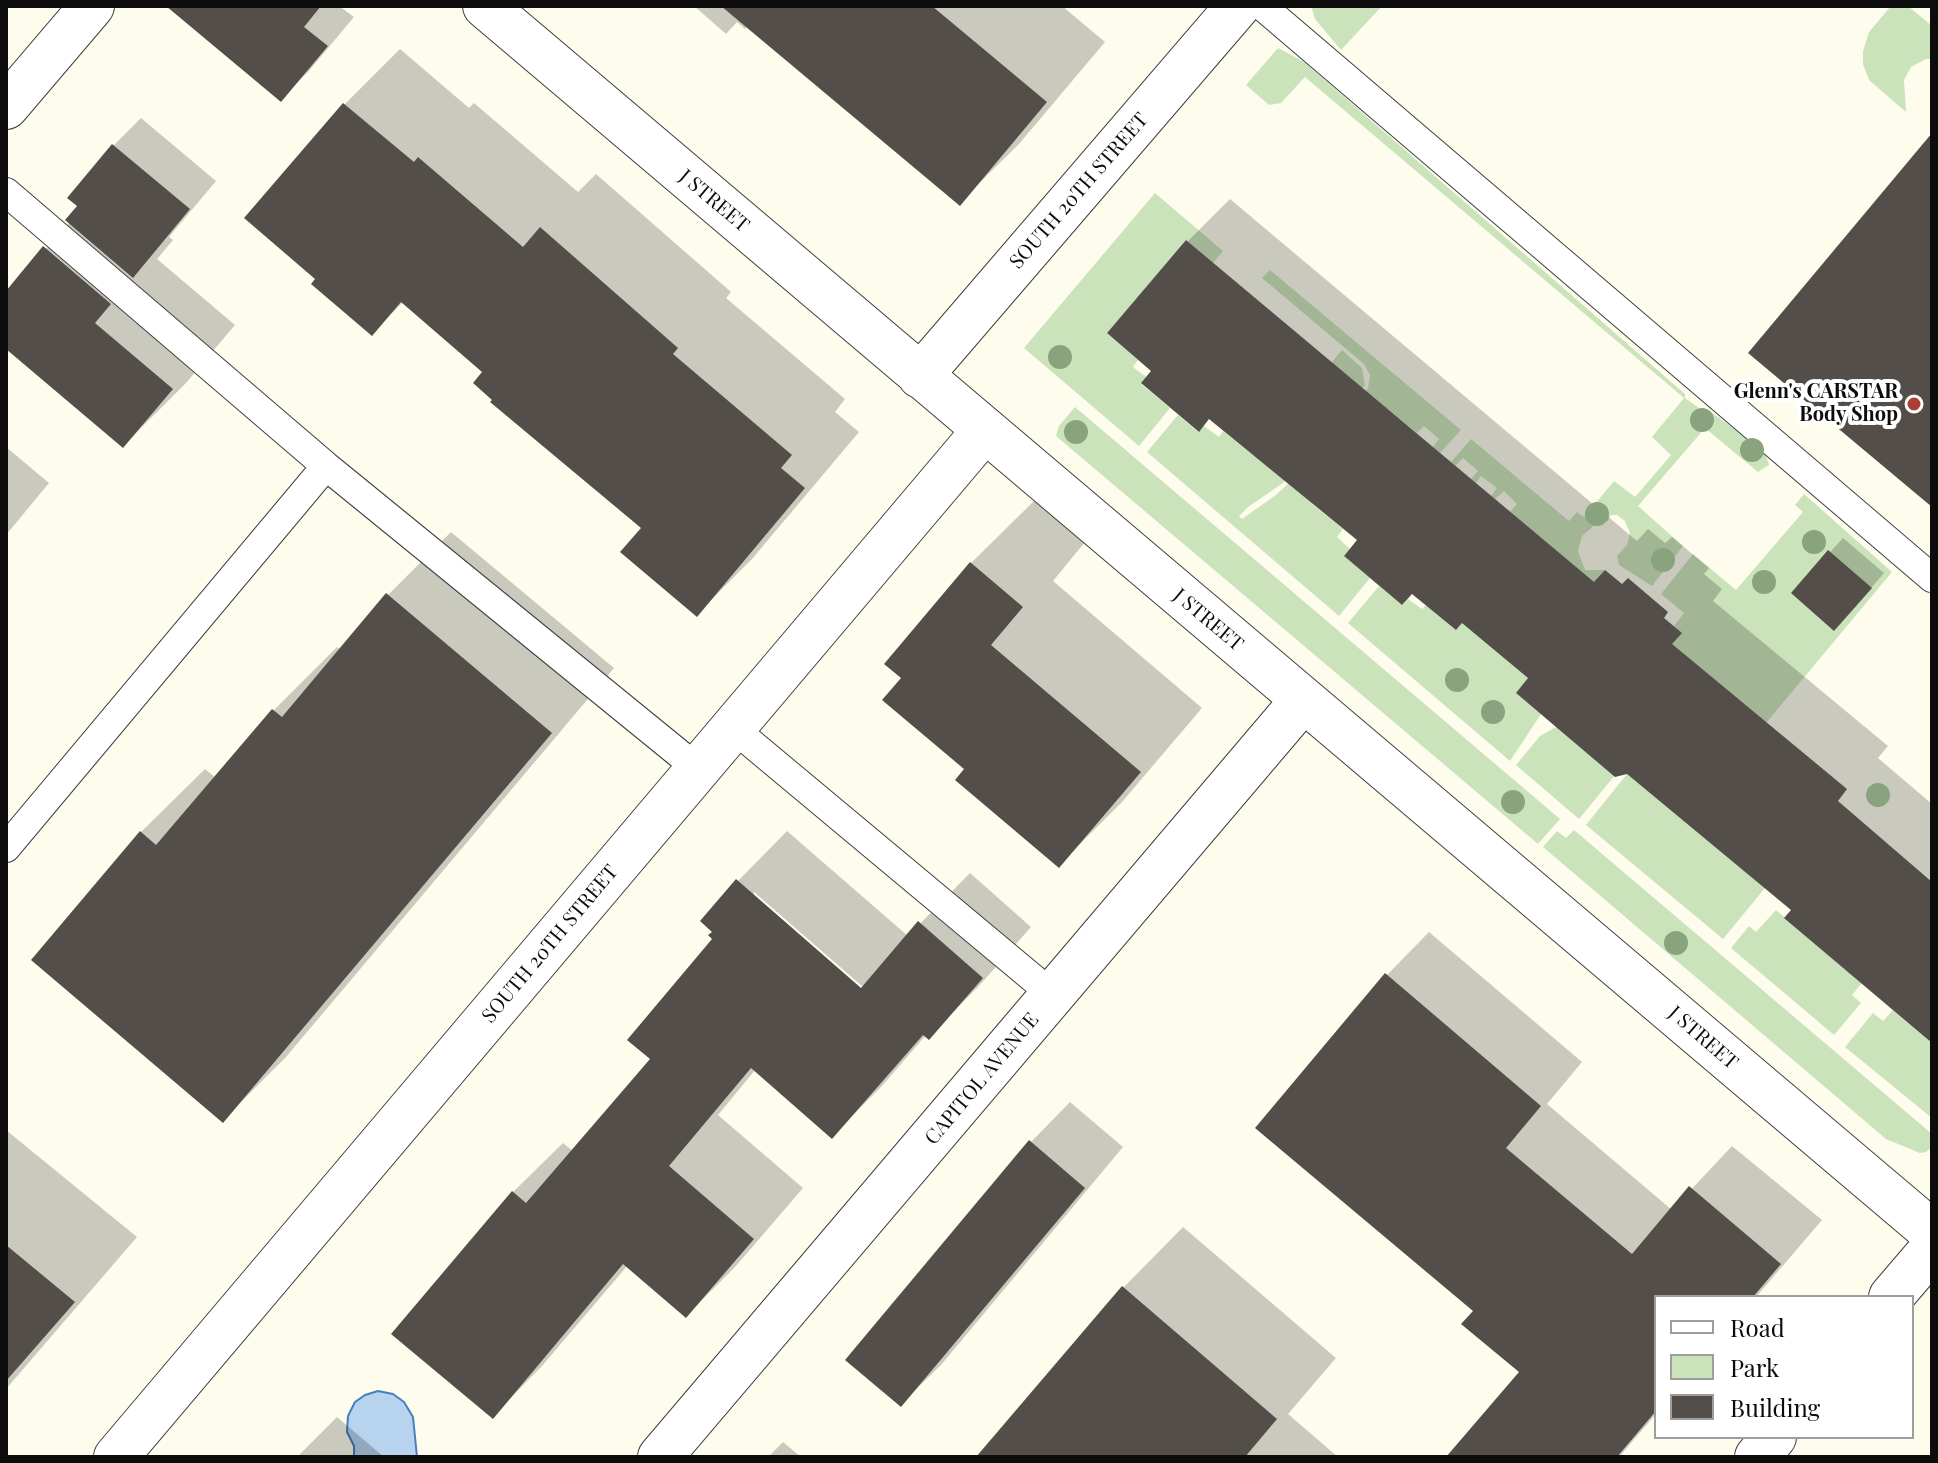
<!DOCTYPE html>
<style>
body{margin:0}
#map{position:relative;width:1938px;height:1463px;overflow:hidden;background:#fdfced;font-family:"Playfair Display",serif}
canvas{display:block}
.frame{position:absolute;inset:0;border:8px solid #0c0c0c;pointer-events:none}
.legend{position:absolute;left:1654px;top:1295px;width:260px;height:144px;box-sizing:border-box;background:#fff;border:2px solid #9e9e9e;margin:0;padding:10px 14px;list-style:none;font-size:24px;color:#0c0c0c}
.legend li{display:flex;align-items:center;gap:16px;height:40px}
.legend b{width:40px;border:2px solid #9e9e9e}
</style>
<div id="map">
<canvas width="1938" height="1463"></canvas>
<div class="frame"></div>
<ul class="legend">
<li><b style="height:10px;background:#fff"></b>Road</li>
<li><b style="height:22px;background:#cbe3bb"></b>Park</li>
<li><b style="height:22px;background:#534e4a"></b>Building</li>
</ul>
</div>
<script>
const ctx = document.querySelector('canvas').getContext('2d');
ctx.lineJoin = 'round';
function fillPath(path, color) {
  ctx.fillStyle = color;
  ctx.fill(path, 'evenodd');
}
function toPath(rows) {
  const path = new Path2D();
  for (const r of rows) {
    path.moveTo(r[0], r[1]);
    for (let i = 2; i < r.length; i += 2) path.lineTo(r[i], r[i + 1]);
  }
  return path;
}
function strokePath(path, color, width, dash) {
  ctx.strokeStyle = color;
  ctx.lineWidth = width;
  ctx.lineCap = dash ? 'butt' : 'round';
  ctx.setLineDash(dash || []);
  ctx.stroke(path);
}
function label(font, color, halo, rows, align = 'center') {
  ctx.font = font + ' "Playfair Display",serif';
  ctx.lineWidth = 8;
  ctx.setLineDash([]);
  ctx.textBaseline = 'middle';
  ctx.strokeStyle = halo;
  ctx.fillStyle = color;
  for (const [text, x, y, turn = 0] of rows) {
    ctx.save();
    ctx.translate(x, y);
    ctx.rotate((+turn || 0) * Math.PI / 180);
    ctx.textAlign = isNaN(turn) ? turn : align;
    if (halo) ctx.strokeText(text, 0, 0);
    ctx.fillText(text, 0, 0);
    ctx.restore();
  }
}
fillPath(toPath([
 [1314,6,1382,6,1341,50,1315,19,1312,9],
 [1891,6,1908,6,1932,26,1932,59,1926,59,1911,67,1904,80,1906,112,1869,80,1863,64,1863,51,1869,32],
 [1278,48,1304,62,1685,394,1685,398,1706,413,1714,414,1765,452,1769,465,1758,472,1705,428,1638,506,1683,546,1652,586,1619,565,1617,556,1627,545,1630,533,1625,521,1617,515,1611,515,1608,521,1596,524,1582,536,1578,551,1585,570,1605,570,1521,671,1528,678,1517,694,1541,714,1510,761,1348,623,1379,586,1402,605,1408,599,1422,609,1426,605,1456,630,1536,534,1510,512,1517,504,1504,491,1495,499,1491,496,1497,488,1481,476,1476,483,1471,479,1478,471,1463,458,1455,466,1451,462,1471,439,1569,521,1577,512,1584,517,1614,481,1635,497,1671,455,1652,437,1684,398,1305,77,1281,103,1269,105,1246,85],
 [1155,193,1223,251,1213,263,1186,240,1107,333,1138,360,1133,367,1146,377,1141,384,1170,408,1139,446,1024,348],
 [1270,270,1461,430,1440,453,1433,447,1439,439,1424,426,1417,433,1389,410,1311,503,1343,529,1337,537,1350,549,1344,556,1370,578,1339,616,1147,452,1178,415,1198,432,1204,426,1219,437,1223,431,1253,455,1342,350,1362,368,1365,385,1283,483,1248,507,1239,516,1242,519,1276,495,1291,481,1368,388,1370,375,1364,364,1262,278],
 [1075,407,1560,819,1538,844,1056,436,1059,426],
 [1804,494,1892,572,1766,723,1639,746,1579,819,1516,765,1540,736,1556,727,1599,732,1681,633,1674,626,1684,613,1661,594,1693,554,1736,590,1803,512,1795,505],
 [1627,774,1765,888,1723,939,1586,825],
 [1574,830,1932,1134,1932,1147,1926,1152,1920,1153,1886,1139,1543,847,1557,831,1566,838],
 [1776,910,1862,983,1852,995,1861,1003,1834,1035,1731,948,1749,926,1756,932],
 [1893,1010,1932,1043,1932,1118,1845,1047,1873,1013,1883,1021]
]), '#cbe3bb');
const water = toPath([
 [378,1391,393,1394,404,1402,413,1417,417,1457,354,1457,354,1446,347,1432,348,1416,355,1402,365,1395,378,1391]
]);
fillPath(water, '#b8d3ee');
strokePath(water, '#477fbc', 2);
fillPath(toPath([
 [216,6,339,6,354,17,308,72,280,99],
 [694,6,1062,6,1105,42,1019,144,959,203,748,26,745,29,737,22,726,34],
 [400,49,469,108,474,103,578,192,596,174,731,292,726,298,845,399,835,412,859,432,752,559,697,614,643,528,485,372,404,301,372,333,318,279,247,218,345,104],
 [141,118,216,181,169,237,173,240,157,259,235,325,186,383,123,446,6,346,6,294,70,222,80,206,70,198,114,145],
 [1230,199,1637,541,1648,529,1665,543,1672,537,1709,568,1704,574,1722,589,1713,601,1888,746,1878,758,1932,804,1932,1041,1794,910,1531,678,1463,621,1413,592,1360,540,1110,333,1188,241],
 [6,447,49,483,6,535],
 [1035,500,1085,542,1053,581,1202,708,1122,802,1059,865,967,769,904,678,971,563],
 [451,532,614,668,286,1057,223,1120,141,832,205,769,216,778,274,710,337,647,341,650,388,595],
 [1843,538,1884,573,1848,615,1793,593],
 [787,831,908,936,970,873,1031,927,978,987,928,1037,926,1035,881,1087,832,1136,756,1069,718,1115,803,1188,736,1266,686,1316,628,1265,542,1366,493,1416,513,1192,563,1143,573,1151,653,1059,715,939,738,881],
 [754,892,870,993,867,996,754,897],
 [1429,932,1582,1062,1547,1104,1672,1210,1732,1146,1822,1220,1756,1297,1656,1297,1656,1414,1619,1457,1449,1457,1521,1372,1475,1310,1387,975],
 [1070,1102,1123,1147,941,1365,901,1404,1031,1142],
 [6,1130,137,1237,6,1389],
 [1183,1227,1336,1358,1288,1414,1338,1457,1015,1457,1123,1288],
 [337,1417,384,1457,297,1457],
 [783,1442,801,1457,768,1457]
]), '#0003');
fillPath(toPath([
 [166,6,321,6,304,27,328,46,281,102],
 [721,6,932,6,1047,102,960,206],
 [343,103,414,162,418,157,523,247,540,227,678,348,673,354,792,455,781,468,805,488,697,617,620,552,641,528,490,402,492,400,473,383,482,372,401,302,372,336,311,284,315,279,244,218],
 [1932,133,1932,507,1748,353],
 [112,144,190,209,133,278,65,220,77,206,67,198],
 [1186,240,1594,582,1605,570,1622,584,1628,578,1668,612,1664,618,1682,633,1672,644,1847,789,1838,801,1932,882,1932,1043,1784,918,1791,910,1627,774,1615,777,1516,693,1528,678,1462,623,1456,630,1412,594,1402,605,1344,556,1357,540,1209,419,1199,432,1141,383,1151,371,1107,333],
 [43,246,111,304,95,323,173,389,123,448,6,349,6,291],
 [1828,550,1872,588,1834,631,1791,593],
 [970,562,1023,607,991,645,1141,772,1059,868,955,780,964,769,882,700,901,678,884,664],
 [386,593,552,733,223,1123,31,960,140,831,156,845,272,709,282,717],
 [736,879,861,988,918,921,983,978,929,1040,923,1035,832,1139,751,1068,669,1166,754,1239,686,1318,623,1264,493,1419,391,1334,512,1191,526,1203,650,1059,627,1040,712,939,708,935,712,932,700,921],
 [1385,973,1541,1106,1506,1148,1632,1254,1689,1186,1781,1264,1753,1297,1656,1297,1656,1411,1617,1457,1446,1457,1519,1372,1461,1324,1473,1311,1255,1128],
 [1029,1140,1085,1188,901,1407,845,1360],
 [6,1245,75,1302,6,1381],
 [1122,1286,1277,1419,1245,1457,976,1457]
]), '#534e4a');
const service = toPath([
 [1262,6,1932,578],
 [6,192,326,466,698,769],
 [733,728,1053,995],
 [6,848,326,466]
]);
const minor = toPath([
 [485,6,1932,1232],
 [6,107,92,6],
 [920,376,1238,6],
 [116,1457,984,431],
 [660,1457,1303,700]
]);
const tertiary = toPath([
 [1891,1297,1932,1249],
 [1757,1457,1774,1437]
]);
strokePath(service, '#3f3f3f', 30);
strokePath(minor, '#3f3f3f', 46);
strokePath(tertiary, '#3f3f3f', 46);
strokePath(service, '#fff', 28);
strokePath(minor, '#fff', 44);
strokePath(tertiary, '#fff', 44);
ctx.fillStyle = '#88a37e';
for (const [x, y] of [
 [1060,357],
 [1702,420],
 [1076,432],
 [1752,450],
 [1597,514],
 [1814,542],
 [1663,560],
 [1764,582],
 [1457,680],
 [1493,712],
 [1878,795],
 [1513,802],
 [1676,943]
]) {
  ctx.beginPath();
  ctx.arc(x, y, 12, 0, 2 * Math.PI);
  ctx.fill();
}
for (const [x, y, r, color] of [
 [1914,404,8,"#ab3e35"]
]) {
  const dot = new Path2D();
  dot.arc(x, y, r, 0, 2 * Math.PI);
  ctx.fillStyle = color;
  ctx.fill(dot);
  strokePath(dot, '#fff', 3);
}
label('20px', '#0c0c0c', '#fff', [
 ["SOUTH 20TH STREET",1079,191,-49],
 ["J STREET",714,201,40],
 ["J STREET",1208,620,40],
 ["SOUTH 20TH STREET",550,944,-50],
 ["J STREET",1703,1038,41],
 ["CAPITOL AVENUE",982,1079,-50]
]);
label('bold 20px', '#0c0c0c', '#fff', [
 ["Glenn's CARSTAR",1898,392],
 ["Body Shop",1898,415]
], 'right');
</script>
